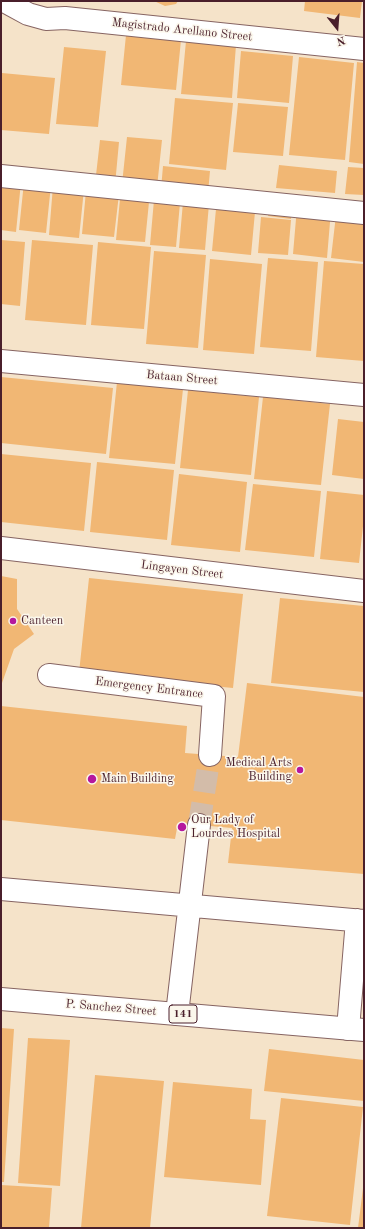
<!DOCTYPE html>
<style>
body{margin:0}
#map{position:relative;width:365px;height:1229px;overflow:hidden;background:#f5e3c9;font-family:"Old Standard TT",serif}
canvas{display:block}
.frame{position:absolute;inset:0;border:2px solid #4a1f2b;pointer-events:none}
.north{position:absolute;left:317px;top:8px;width:40px;height:40px;-webkit-text-stroke:3px #fbf7ec;paint-order:stroke;rotate:163deg;font-size:11px;font-weight:700;line-height:16px;text-align:center;color:#4a1f2b}
.north::after{content:'';display:block;margin:auto;width:14px;height:18px;background:#4a1f2b;clip-path:polygon(50% 0,100% 100%,50% 72%,0 100%)}
</style>
<div id="map">
<canvas width="365" height="1229"></canvas>
<div class="frame"></div>
<div class="north">N</div>
</div>
<script>
const ctx = document.querySelector('canvas').getContext('2d');
ctx.lineJoin = 'round';
function fillPath(path, color) {
  ctx.fillStyle = color;
  ctx.fill(path, 'evenodd');
}
function toPath(rows) {
  const path = new Path2D();
  for (const r of rows) {
    path.moveTo(r[0], r[1]);
    for (let i = 2; i < r.length; i += 2) path.lineTo(r[i], r[i + 1]);
  }
  return path;
}
function strokePath(path, color, width, dash) {
  ctx.strokeStyle = color;
  ctx.lineWidth = width;
  ctx.lineCap = dash ? 'butt' : 'round';
  ctx.setLineDash(dash || []);
  ctx.stroke(path);
}
function label(font, color, halo, rows, align = 'center') {
  ctx.font = font + ' "Old Standard TT",serif';
  ctx.lineWidth = 3;
  ctx.setLineDash([]);
  ctx.textBaseline = 'middle';
  ctx.strokeStyle = halo;
  ctx.fillStyle = color;
  for (const [text, x, y, turn = 0] of rows) {
    ctx.save();
    ctx.translate(x, y);
    ctx.rotate((+turn || 0) * Math.PI / 180);
    ctx.textAlign = isNaN(turn) ? turn : align;
    if (halo) ctx.strokeText(text, 0, 0);
    ctx.fillText(text, 0, 0);
    ctx.restore();
  }
}
fillPath(toPath([
 [154,1,178,1,176,4,165,6],
 [305,1,362,1,360,18,304,11],
 [126,35,181,40,176,90,121,85],
 [186,41,236,45,232,98,181,94],
 [64,47,106,51,98,127,56,124],
 [241,51,293,56,289,103,237,98],
 [299,57,354,63,345,160,289,155],
 [357,62,364,63,364,164,349,162],
 [2,73,55,78,49,134,1,130],
 [175,98,233,103,226,170,169,164],
 [238,103,288,107,283,156,233,152],
 [127,137,162,140,157,187,122,184],
 [100,140,119,142,115,185,95,184],
 [279,165,337,171,335,193,276,188],
 [163,166,210,171,208,193,161,189],
 [348,167,364,168,364,195,345,194],
 [1,180,21,182,16,232,1,230],
 [24,182,51,185,46,233,19,230],
 [53,186,84,189,79,238,49,235],
 [86,191,119,194,114,237,82,234],
 [120,199,149,202,145,242,116,240],
 [154,200,180,203,176,247,150,245],
 [183,202,209,204,205,250,179,248],
 [269,205,292,207,291,219,268,216],
 [297,207,331,210,327,258,293,254],
 [216,209,255,212,251,255,212,251],
 [336,215,364,218,364,262,331,258],
 [261,217,291,220,288,255,258,253],
 [1,240,25,242,20,306,1,304],
 [32,240,93,245,86,325,25,320],
 [98,242,151,247,144,329,91,325],
 [154,251,206,255,198,348,146,344],
 [268,258,318,262,311,351,260,347],
 [210,259,262,264,254,354,203,350],
 [324,261,364,264,364,361,316,357],
 [1,377,113,388,106,454,1,443],
 [117,382,183,389,175,464,109,458],
 [188,390,259,397,251,475,180,468],
 [263,397,330,404,321,485,254,479],
 [338,419,364,422,364,479,332,475],
 [1,454,91,463,84,531,1,522],
 [97,462,174,470,167,540,90,532],
 [179,474,247,482,240,552,171,545],
 [253,484,321,491,314,557,245,550],
 [327,491,364,495,364,517,359,563,320,559],
 [1,576,17,579,17,609,34,634,14,649,2,683,1,683],
 [89,578,243,594,233,688,79,673],
 [280,598,364,606,364,692,271,683],
 [247,683,364,697,364,874,228,863,232,828,178,823,175,839,1,820,1,706,187,726,185,753,238,757],
 [1,1028,14,1029,4,1182,1,1182],
 [28,1038,70,1040,60,1186,18,1183],
 [269,1049,364,1060,364,1101,264,1091],
 [95,1075,164,1081,150,1228,81,1228],
 [173,1082,252,1089,250,1119,266,1120,261,1185,164,1177],
 [281,1098,363,1107,350,1225,267,1216],
 [1,1185,52,1188,49,1228,1,1228],
 [363,1188,364,1228,358,1228]
]), '#f1b774');
strokePath(toPath([
 [199,825,210,755]
]), '#d3bca9', 22, [22, 11]);
const minor = toPath([
 [4,1,28,14,46,19,65,18,364,49],
 [1,176,364,213],
 [1,361,364,395],
 [1,548,364,591],
 [49,675,214,696,210,755],
 [1,889,364,921],
 [177,1014,199,825],
 [348,1029,357,920]
]);
const major = toPath([
 [1,999,364,1030]
]);
strokePath(minor, '#866462', 24);
strokePath(major, '#866462', 24);
strokePath(minor, '#fff', 22);
strokePath(major, '#fff', 22);
for (const [x, y, r, color] of [
 [13,621,4,"#b5179e"],
 [300,770,4,"#b5179e"],
 [92,779,5,"#b5179e"],
 [182,827,5,"#b5179e"]
]) {
  const dot = new Path2D();
  dot.arc(x, y, r, 0, 2 * Math.PI);
  ctx.fillStyle = color;
  ctx.fill(dot);
  strokePath(dot, '#fbf7ec', 1.5);
}
for (const [x, y, w] of [
 [183,1014,28]
]) {
  const box = new Path2D();
  box.roundRect(x - w / 2, y - 9, w, 18, 3);
  ctx.fillStyle = '#fbf7ec';
  ctx.fill(box);
  strokePath(box, '#4a1f2b', 1);
}
label('bold 11px', '#4a1f2b', null, [
 ["141",183,1014]
]);
label('12px', '#4a1f2b', '#fbf7ec', [
 ["Magistrado Arellano Street",182,30,6],
 ["Bataan Street",182,378,5],
 ["Lingayen Street",182,570,7],
 ["Emergency Entrance",149,688,7],
 ["P. Sanchez Street",111,1008,5]
]);
label('12px', '#4a1f2b', '#fbf7ec', [
 ["Canteen",21,621],
 ["Medical Arts",292,763,"right"],
 ["Building",292,777,"right"],
 ["Main Building",101,779],
 ["Our Lady of",191,820],
 ["Lourdes Hospital",191,834]
], 'left');
</script>
